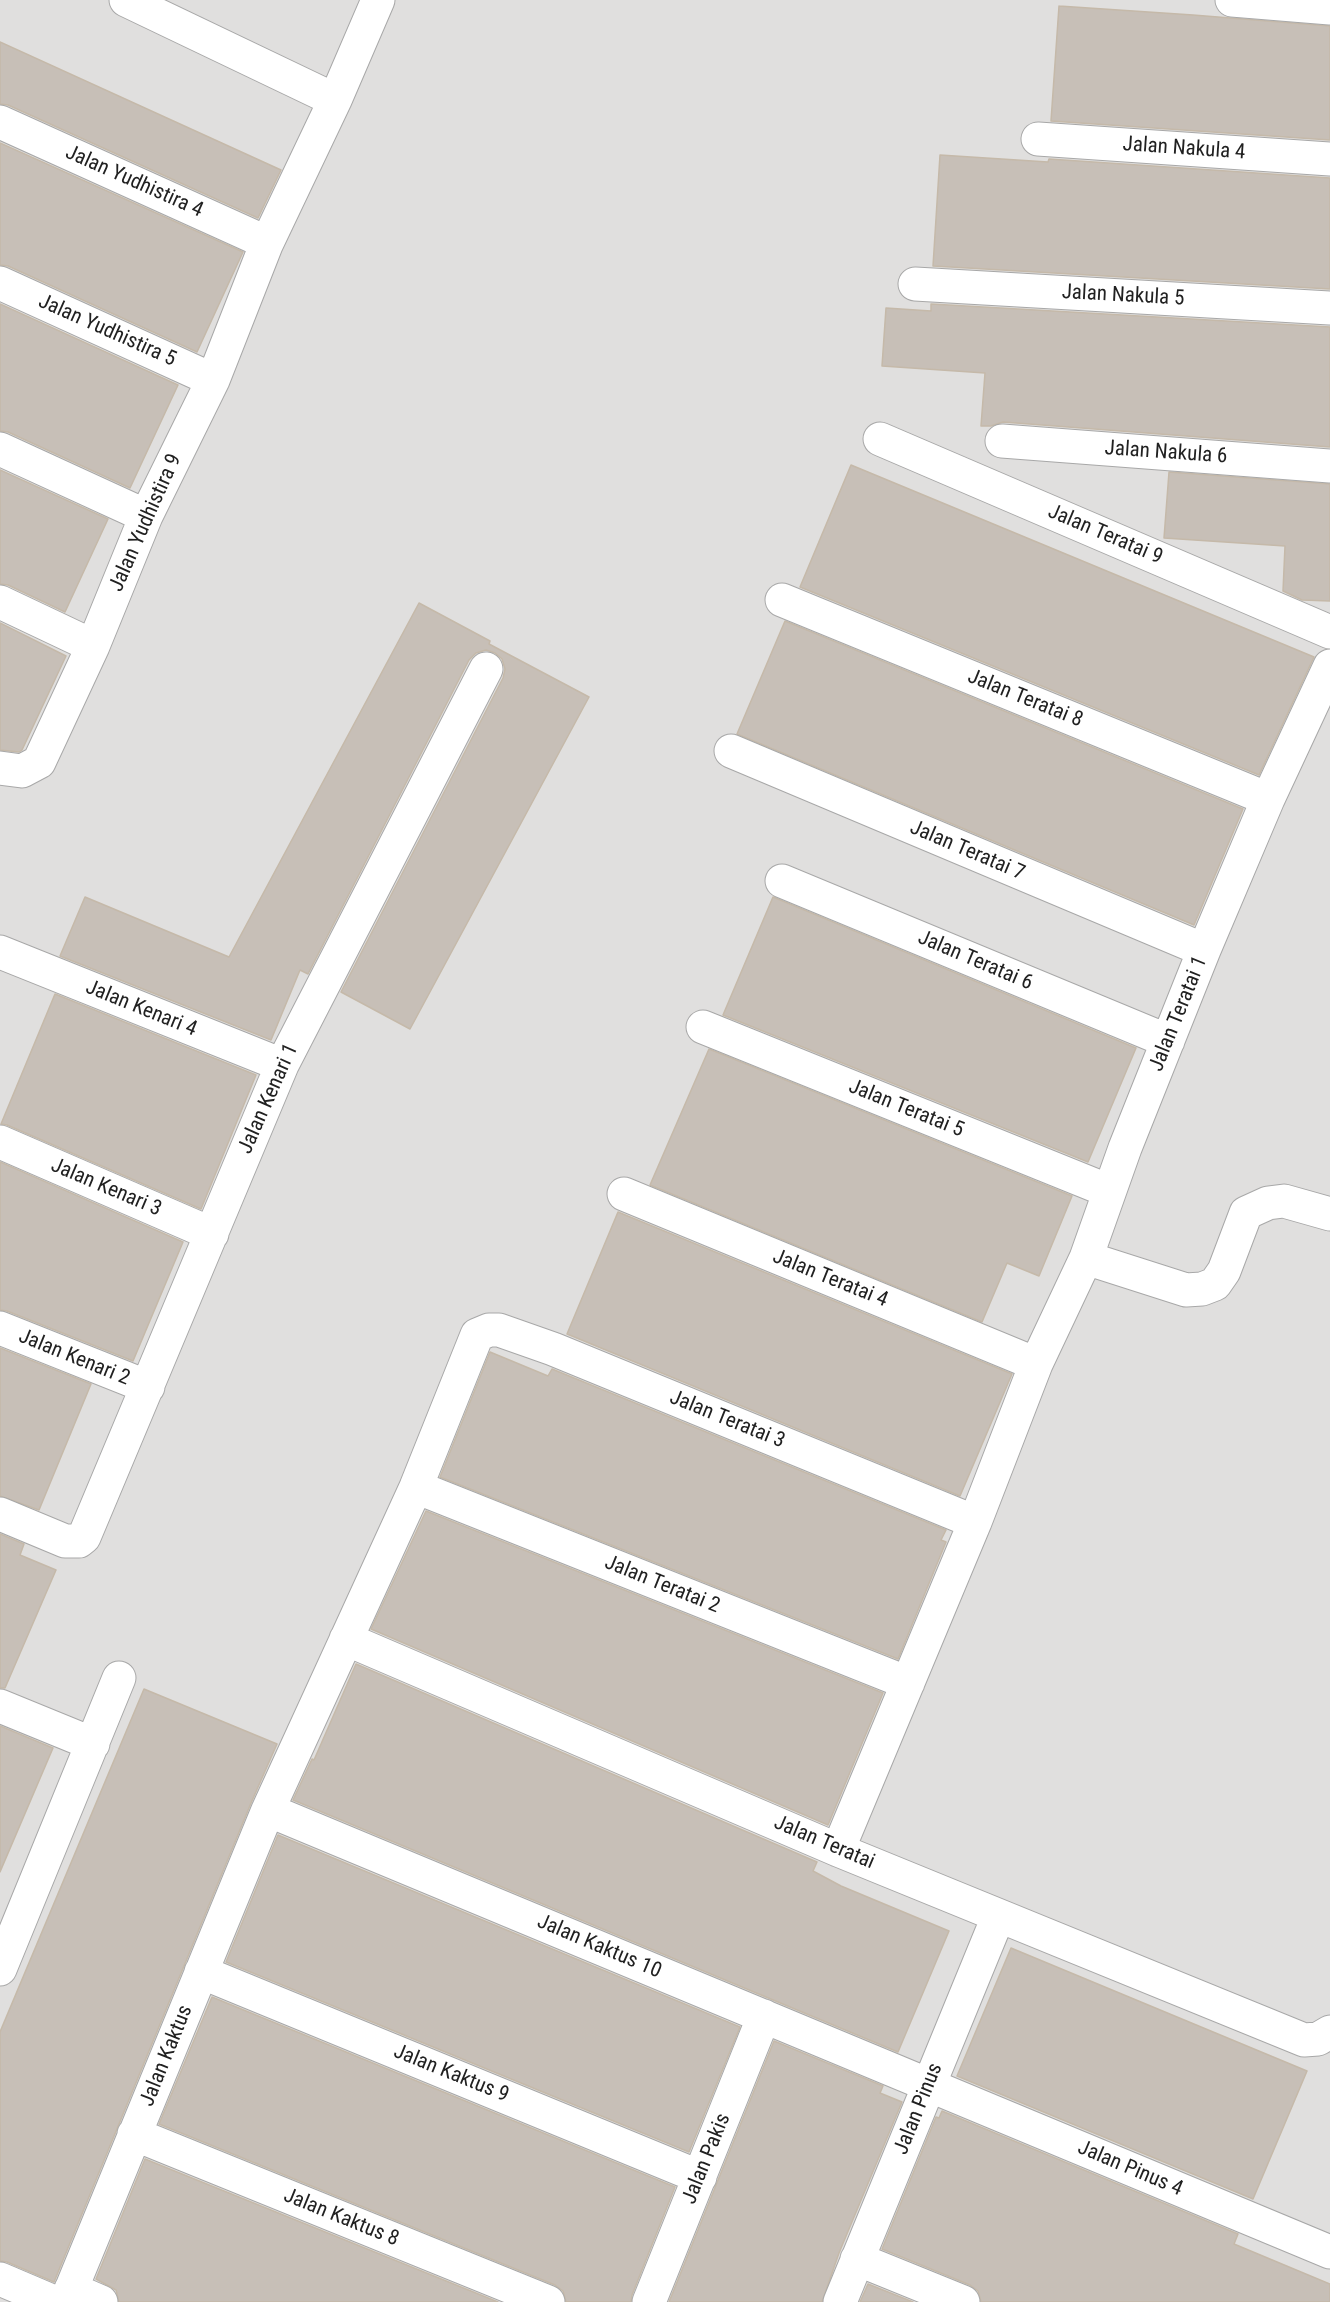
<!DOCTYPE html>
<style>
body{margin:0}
canvas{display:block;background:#f2f0e8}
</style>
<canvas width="1330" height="2302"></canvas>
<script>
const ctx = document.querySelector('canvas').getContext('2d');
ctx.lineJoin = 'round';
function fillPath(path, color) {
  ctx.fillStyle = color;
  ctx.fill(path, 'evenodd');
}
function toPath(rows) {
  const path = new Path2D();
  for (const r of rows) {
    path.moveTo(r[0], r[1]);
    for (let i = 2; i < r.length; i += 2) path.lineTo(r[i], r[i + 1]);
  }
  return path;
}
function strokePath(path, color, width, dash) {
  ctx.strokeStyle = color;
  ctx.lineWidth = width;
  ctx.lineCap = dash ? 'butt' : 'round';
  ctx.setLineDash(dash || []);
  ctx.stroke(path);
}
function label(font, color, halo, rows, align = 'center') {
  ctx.font = font + ' "Roboto Condensed",sans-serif';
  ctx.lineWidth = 4.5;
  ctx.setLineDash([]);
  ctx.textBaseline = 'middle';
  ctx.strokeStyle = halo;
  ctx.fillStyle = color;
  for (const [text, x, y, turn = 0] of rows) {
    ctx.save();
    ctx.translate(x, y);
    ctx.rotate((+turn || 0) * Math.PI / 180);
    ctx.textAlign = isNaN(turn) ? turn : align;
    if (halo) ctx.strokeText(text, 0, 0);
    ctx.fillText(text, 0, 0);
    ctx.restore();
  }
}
fillPath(toPath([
 [0,0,1330,0,1330,2302,0,2302]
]), '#e0dfde');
const building = toPath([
 [1059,6,1193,15,1330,26,1330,140,1051,121,1059,6],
 [0,42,281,170,258,218,8,105,0,104,0,42],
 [0,143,243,252,197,352,8,266,0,265,0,143],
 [940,155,1048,162,1049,159,1330,178,1330,289,933,266,940,155],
 [0,304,178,385,130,488,8,432,0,431,0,304],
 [931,304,1330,327,1330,447,1003,422,991,426,981,426,985,373,882,366,886,308,931,311,931,304],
 [851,465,1314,657,1259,775,800,587,851,465],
 [0,470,108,519,65,612,8,585,0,584,0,470],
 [1169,472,1330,484,1330,601,1302,600,1283,591,1285,546,1164,538,1169,472],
 [419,603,490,641,489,644,589,697,410,1029,341,992,503,678,505,669,502,659,495,653,486,650,476,653,469,660,308,974,300,970,271,1040,60,956,85,897,229,957,419,603],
 [785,621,1243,809,1194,925,737,734,785,621],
 [0,623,66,656,22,750,19,752,0,750,0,623],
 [773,897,1136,1048,1088,1162,723,1015,773,897],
 [55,994,256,1075,201,1209,7,1125,1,1124,55,994],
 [709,1049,1072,1196,1039,1276,1007,1263,982,1322,650,1185,709,1049],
 [0,1162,183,1242,133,1361,7,1311,0,1310,0,1162],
 [618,1212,1012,1374,960,1496,567,1334,618,1212],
 [0,1348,91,1384,39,1510,0,1496,0,1348],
 [490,1352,548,1376,552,1369,946,1530,941,1540,946,1542,898,1659,440,1477,490,1352],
 [426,1511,883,1693,828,1825,371,1629,426,1511],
 [0,1534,24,1544,20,1555,56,1570,5,1688,0,1688,0,1534],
 [356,1664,817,1862,813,1871,841,1886,949,1931,898,2052,293,1800,312,1759,314,1760,356,1664],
 [144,1689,277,1744,251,1803,54,2282,7,2262,0,2261,0,2032,144,1689],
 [0,1726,53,1748,0,1872,0,1726],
 [278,1835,740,2027,689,2152,226,1962,278,1835],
 [1011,1948,1307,2071,1253,2199,957,2076,1011,1948],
 [212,1997,675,2187,632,2295,631,2302,566,2302,563,2291,555,2285,159,2124,212,1997],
 [774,2041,883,2086,880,2093,902,2102,839,2253,822,2302,669,2302,774,2041],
 [942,2111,1238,2234,1234,2244,1330,2284,1330,2302,981,2302,978,2291,970,2285,882,2249,936,2117,939,2118,942,2111],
 [145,2159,498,2302,119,2302,116,2290,96,2279,145,2159],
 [868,2284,913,2302,860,2302,868,2284]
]);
fillPath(building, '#c7bfb7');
strokePath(building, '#c5b9a9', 1.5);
const minor = toPath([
 [126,0,335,100],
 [1232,0,1330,8],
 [0,122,261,240,266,245],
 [1038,139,1330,159],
 [0,283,213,380],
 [915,284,1330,308],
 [880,439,1330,632],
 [1002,441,1330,466],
 [0,449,146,516],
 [782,600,1268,799],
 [0,602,93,646],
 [731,751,1204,950],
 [0,768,22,771,39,762,93,646,146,516,213,380,266,245,335,100,378,0],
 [782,881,1168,1041],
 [0,952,282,1065],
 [703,1027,1109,1191],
 [0,1142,212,1234],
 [624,1194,1036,1364],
 [1086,1258,1186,1290,1202,1289,1215,1284,1224,1271,1246,1213,1268,1203,1284,1201,1330,1214],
 [0,1328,148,1387],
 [416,1487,908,1683],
 [0,1514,65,1541,79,1541,84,1537,282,1065,486,669],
 [346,1639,838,1850,1304,2040,1318,2039,1330,2032],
 [0,1706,93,1744],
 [268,1810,1330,2252],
 [838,1850,975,1522,1036,1364,1086,1258,1125,1148,1204,950,1268,799,1330,666],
 [0,1969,119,1678],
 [201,1972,700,2177],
 [134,2134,548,2302],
 [857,2259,963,2302],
 [0,2279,54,2302],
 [71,2289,101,2302],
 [66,2302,268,1810,416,1487,477,1335,489,1330,499,1330,553,1349,975,1522],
 [649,2302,764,2016],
 [840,2302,998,1917]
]);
strokePath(minor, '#a8a8a8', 35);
strokePath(minor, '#fff', 33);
label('21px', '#212121', '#fff', [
 ["Jalan Nakula 4",1184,149,4],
 ["Jalan Yudhistira 4",134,182,24],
 ["Jalan Nakula 5",1123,296,3],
 ["Jalan Yudhistira 5",107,331,24],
 ["Jalan Nakula 6",1166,453,4],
 ["Jalan Yudhistira 9",146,523,-66],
 ["Jalan Teratai 9",1105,535,23],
 ["Jalan Teratai 8",1025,699,22],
 ["Jalan Teratai 7",967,851,23],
 ["Jalan Teratai 6",975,961,23],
 ["Jalan Kenari 4",141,1009,22],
 ["Jalan Teratai 1",1179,1014,-68],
 ["Jalan Kenari 1",269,1099,-66],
 ["Jalan Teratai 5",906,1109,22],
 ["Jalan Kenari 3",106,1188,23],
 ["Jalan Teratai 4",830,1279,22],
 ["Jalan Kenari 2",74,1358,22],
 ["Jalan Teratai 3",727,1420,22],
 ["Jalan Teratai 2",662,1585,22],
 ["Jalan Teratai",824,1843,23],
 ["Jalan Kaktus 10",599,1947,23],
 ["Jalan Kaktus",167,2056,-68],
 ["Jalan Kaktus 9",451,2074,22],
 ["Jalan Pinus",919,2109,-68],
 ["Jalan Pakis",707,2159,-68],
 ["Jalan Pinus 4",1130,2169,23],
 ["Jalan Kaktus 8",341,2218,22]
]);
</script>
